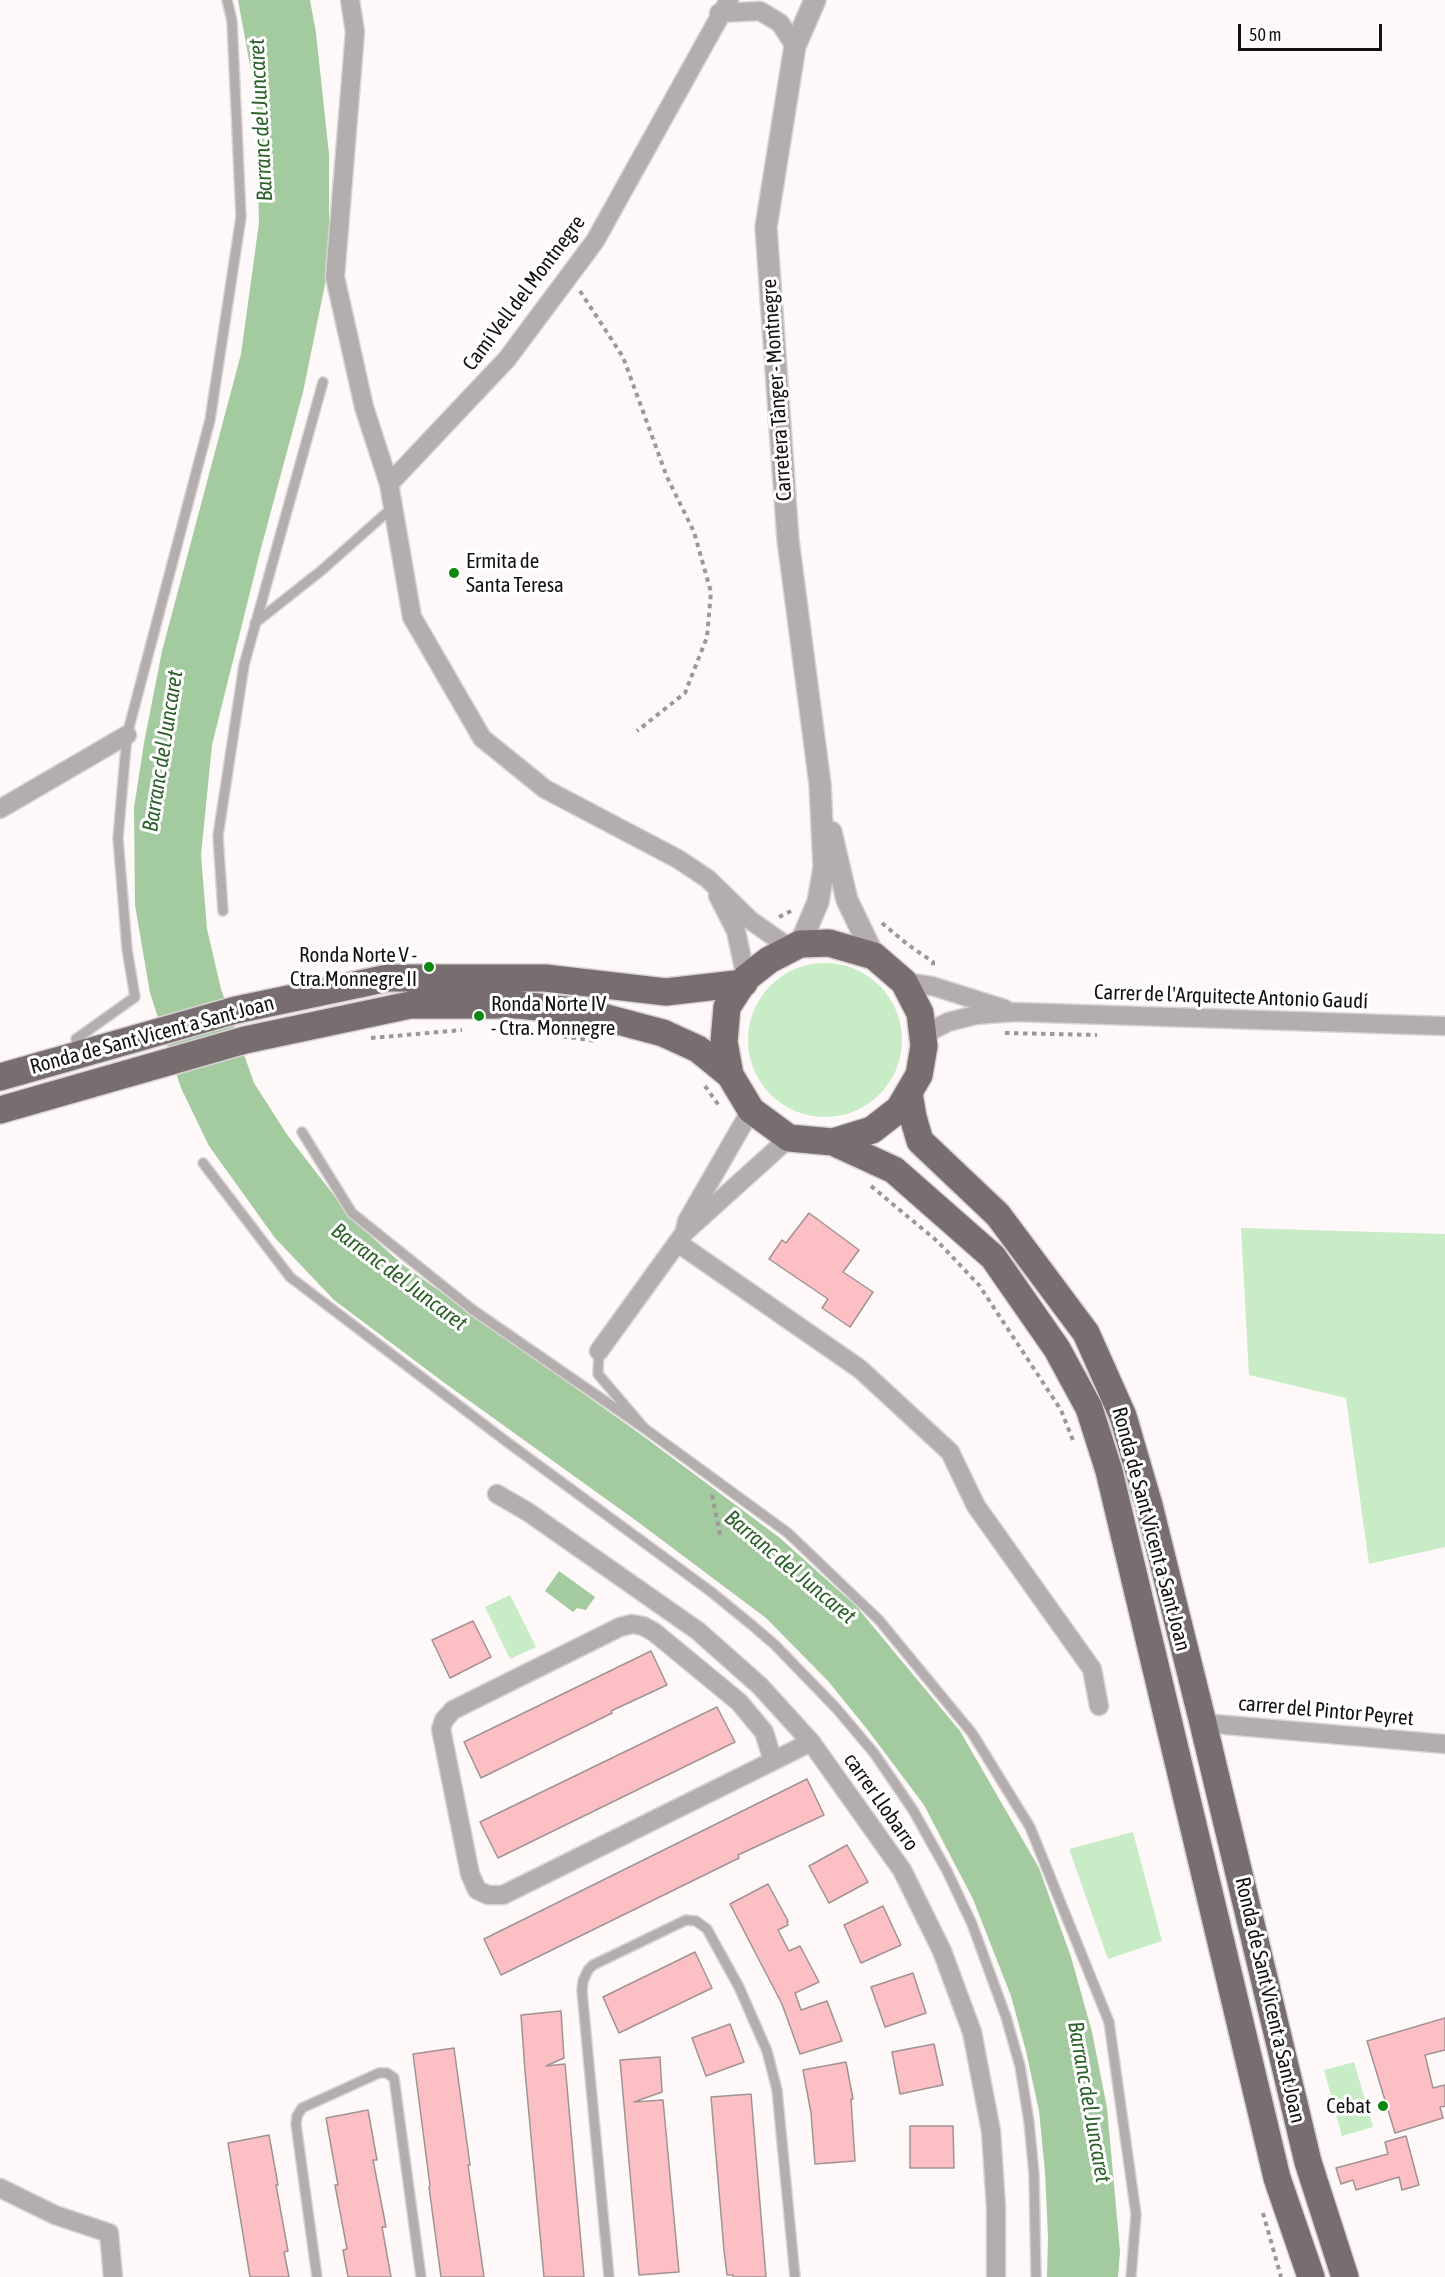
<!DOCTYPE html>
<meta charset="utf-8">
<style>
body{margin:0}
#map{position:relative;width:1445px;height:2277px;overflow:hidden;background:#fef8f9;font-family:"Asap Condensed",sans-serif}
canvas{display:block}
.scale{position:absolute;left:1238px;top:24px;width:144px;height:27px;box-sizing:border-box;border:3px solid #161111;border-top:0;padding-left:8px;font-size:18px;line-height:21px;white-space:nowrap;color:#161111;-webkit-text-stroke:4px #fff;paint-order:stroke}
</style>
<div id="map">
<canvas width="1445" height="2277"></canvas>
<div class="scale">50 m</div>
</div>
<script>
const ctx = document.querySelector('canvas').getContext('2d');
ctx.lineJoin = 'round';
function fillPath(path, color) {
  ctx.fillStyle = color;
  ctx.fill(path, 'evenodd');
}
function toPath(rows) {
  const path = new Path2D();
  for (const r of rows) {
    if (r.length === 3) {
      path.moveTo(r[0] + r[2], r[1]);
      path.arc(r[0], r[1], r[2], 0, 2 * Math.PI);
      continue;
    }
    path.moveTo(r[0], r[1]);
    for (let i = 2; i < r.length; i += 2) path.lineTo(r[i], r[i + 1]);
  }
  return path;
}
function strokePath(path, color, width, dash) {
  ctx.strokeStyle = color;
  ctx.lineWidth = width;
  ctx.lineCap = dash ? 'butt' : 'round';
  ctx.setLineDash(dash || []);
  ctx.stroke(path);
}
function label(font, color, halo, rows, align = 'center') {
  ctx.font = font + ' "Asap Condensed",sans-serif';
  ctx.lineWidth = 6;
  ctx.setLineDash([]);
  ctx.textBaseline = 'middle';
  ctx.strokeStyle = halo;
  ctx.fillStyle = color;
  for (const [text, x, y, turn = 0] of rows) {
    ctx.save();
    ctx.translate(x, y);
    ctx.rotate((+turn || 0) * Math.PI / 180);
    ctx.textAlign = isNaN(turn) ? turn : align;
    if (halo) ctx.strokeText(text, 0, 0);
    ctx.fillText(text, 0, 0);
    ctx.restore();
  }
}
fillPath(toPath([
 [825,1040,77],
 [1241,1228,1445,1234,1445,1547,1369,1564,1346,1398,1249,1375],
 [510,1595,536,1647,510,1659,485,1607],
 [1133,1832,1162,1941,1108,1959,1069,1849],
 [1354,2062,1373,2127,1342,2136,1324,2070]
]), '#c8ecc5');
fillPath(toPath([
 [238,0,310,0,316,33,329,154,329,265,303,392,260,552,212,745,201,855,207,929,221,989,254,1083,288,1136,353,1220,403,1265,643,1436,780,1538,856,1606,960,1731,1039,1868,1071,1957,1092,2032,1107,2108,1120,2251,1118,2277,1047,2277,1048,2237,1045,2172,1039,2111,1026,2051,1011,1996,973,1899,924,1805,867,1729,828,1681,766,1618,638,1522,446,1384,334,1300,275,1238,237,1185,209,1146,181,1088,150,993,135,905,134,808,144,743,162,651,241,354,259,223,256,98],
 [559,1571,595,1597,586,1610,577,1608,573,1612,545,1591]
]), '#a4caa0');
const building = toPath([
 [809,1213,859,1250,843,1272,873,1292,850,1327,822,1308,828,1299,769,1259,782,1240,786,1243,809,1213],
 [473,1621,491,1657,450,1678,432,1640,473,1621],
 [651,1651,667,1685,611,1711,612,1713,481,1778,464,1742,651,1651],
 [717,1707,735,1742,498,1858,480,1822,717,1707],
 [807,1779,824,1815,738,1855,739,1858,501,1975,484,1939,807,1779],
 [847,1845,868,1882,829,1903,809,1866,847,1845],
 [768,1884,788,1921,787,1922,788,1925,778,1930,789,1951,800,1946,819,1982,795,1993,801,2010,827,2001,842,2041,800,2054,782,2004,730,1904,768,1884],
 [883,1906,901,1945,861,1963,844,1925,883,1906],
 [695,1952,712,1988,619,2033,603,1997,695,1952],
 [913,1973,926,2013,885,2027,871,1987,913,1973],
 [561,2011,564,2058,546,2066,565,2064,584,2277,544,2277,525,2071,521,2015,561,2011],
 [1445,2018,1445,2050,1425,2055,1433,2088,1445,2085,1445,2106,1440,2107,1443,2118,1395,2133,1367,2041,1445,2018],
 [730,2024,744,2062,706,2076,692,2038,730,2024],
 [934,2044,943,2085,900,2094,892,2052,934,2044],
 [454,2048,470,2165,468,2165,484,2277,441,2277,429,2187,430,2186,413,2054,454,2048],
 [660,2057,662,2092,634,2102,663,2100,679,2272,639,2275,620,2060,660,2057],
 [846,2062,853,2099,851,2099,855,2161,815,2164,811,2113,803,2070,846,2062],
 [751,2094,766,2277,733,2277,733,2275,727,2275,724,2250,711,2097,751,2094],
 [368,2110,377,2160,373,2160,386,2227,382,2227,391,2277,348,2277,343,2250,347,2249,335,2185,338,2185,326,2118,368,2110],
 [910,2126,953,2126,954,2168,910,2168,910,2126],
 [269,2135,278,2185,276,2185,288,2251,284,2252,289,2277,250,2277,228,2143,269,2135],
 [1406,2136,1419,2185,1402,2190,1399,2177,1356,2190,1353,2180,1341,2184,1336,2168,1388,2154,1385,2142,1406,2136]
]);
fillPath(building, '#fcbfc4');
strokePath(building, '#a19394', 1.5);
const service = toPath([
 [255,623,322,570,393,507],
 [223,911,218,836,244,665,323,382],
 [76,1039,135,997,127,949,118,838,127,735,210,420,241,217,232,21,227,0],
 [302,1132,352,1213,473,1310,644,1428,598,1374,599,1351],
 [203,1163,290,1277,507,1442,710,1591,753,1626,775,1645,836,1708,874,1753,913,1810,947,1871,972,1924,1006,2017,1020,2066,1029,2122,1034,2174,1036,2277],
 [644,1428,788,1533,879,1620,972,1733,1030,1827,1109,2022,1136,2214,1131,2277],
 [317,2277,296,2124,297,2116,302,2108,379,2073,387,2073,394,2078,421,2277],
 [609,2277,582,1991,583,1981,588,1970,593,1965,686,1920,696,1921,707,1929,739,1987,767,2051,777,2090,795,2277]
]);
const minor = toPath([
 [350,0,355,32,335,277,364,407,389,484,412,617,482,738,545,789,678,859,708,879,750,920,790,948],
 [719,13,760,11,780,23,795,46],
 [389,484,507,359,595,241,729,0],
 [0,809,127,735],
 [718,896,736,931,746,978],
 [904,982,932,986,1005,1009],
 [923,1035,948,1022,976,1015,1015,1012,1445,1026],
 [685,1230,687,1221,751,1110],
 [678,1243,860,1369,950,1452,976,1506,1092,1669,1099,1706],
 [599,1351,685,1232,789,1138],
 [497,1494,528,1512,698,1631,760,1686,811,1742,902,1870,942,1951,972,2032,991,2131,996,2208,996,2277],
 [1203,1723,1445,1744],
 [773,1761,764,1732,739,1702,654,1632,643,1626,632,1624,620,1627,453,1710,444,1720,441,1729,470,1874,477,1890,488,1895,503,1895,773,1761,811,1742],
 [0,2188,55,2215,109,2233,113,2277]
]);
const tertiary = toPath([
 [831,832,847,900,874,956],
 [800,944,818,902,824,867,820,784,788,540,766,227,795,46,815,0]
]);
const primary = toPath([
 [730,1075,724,1042,727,1007,746,978,769,960,800,944,829,943,874,956,904,982,920,1013,924,1046,919,1075,899,1109,872,1130,833,1142],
 [0,1077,236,1010,388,978,545,978,666,992,744,983],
 [909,1093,913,1117,920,1141,998,1215,1086,1333,1123,1416,1149,1505,1203,1723,1308,2162,1345,2277],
 [0,1110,245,1040,410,1005,519,1005,584,1012,663,1033,698,1049,730,1075,751,1110,789,1138,833,1142,894,1170,993,1257,1057,1349,1089,1408,1109,1471,1277,2178,1311,2277]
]);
strokePath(service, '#d9d3d4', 12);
strokePath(minor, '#d9d3d4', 21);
strokePath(tertiary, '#d9d3d4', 24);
strokePath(primary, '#d9d3d4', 30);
strokePath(toPath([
 [580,291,623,357,667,477,694,532,711,592,707,637,685,693,637,731],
 [779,917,793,910],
 [882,923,907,944,933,962,933,968],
 [518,1030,596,1041],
 [1005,1033,1097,1035],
 [371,1038,462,1030],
 [705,1086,720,1107],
 [871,1186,937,1241,979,1285,1061,1410,1074,1443],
 [712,1495,721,1539],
 [1263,2213,1281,2277]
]), '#9d9798', 4, [4.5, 4.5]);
strokePath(service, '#b4adae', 9);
strokePath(minor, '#b4adae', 18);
strokePath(tertiary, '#b4adae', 21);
strokePath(primary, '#796e6f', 27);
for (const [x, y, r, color] of [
 [454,573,6,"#0b880d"],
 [429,967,6,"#0b880d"],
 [479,1016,6,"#0b880d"],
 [1383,2106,6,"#0b880d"]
]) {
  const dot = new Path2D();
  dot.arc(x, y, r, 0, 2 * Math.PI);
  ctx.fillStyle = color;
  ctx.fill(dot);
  strokePath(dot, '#fff', 2);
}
label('21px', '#161111', '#fff', [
 ["Camí Vell del Montnegre",524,293,-53],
 ["Carretera Tànger - Montnegre",777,390,-94],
 ["Carrer de l'Arquitecte Antonio Gaudí",1231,997,2],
 ["Ronda de Sant Vicent a Sant Joan",152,1035,-15],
 ["Ronda de Sant Vicent a Sant Joan",1151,1529,75],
 ["carrer del Pintor Peyret",1326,1711,5],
 ["carrer Llobarro",881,1802,55],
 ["Ronda de Sant Vicent a Sant Joan",1270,2000,77]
]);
label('21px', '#161111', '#fff', [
 ["Ermita de",466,561],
 ["Santa Teresa",466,585],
 ["Ronda Norte V -",417,955,"right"],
 ["Ctra.Monnegre II",417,979,"right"],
 ["Ronda Norte IV",491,1004],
 ["- Ctra. Monnegre",491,1028],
 ["Cebat",1371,2106,"right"]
], 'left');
label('italic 22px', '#2e622c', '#fff', [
 ["Barranc del Juncaret",261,120,-93],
 ["Barranc del Juncaret",163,751,-81],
 ["Barranc del Juncaret",399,1277,37],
 ["Barranc del Juncaret",790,1567,40],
 ["Barranc del Juncaret",1089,2102,80]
]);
</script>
